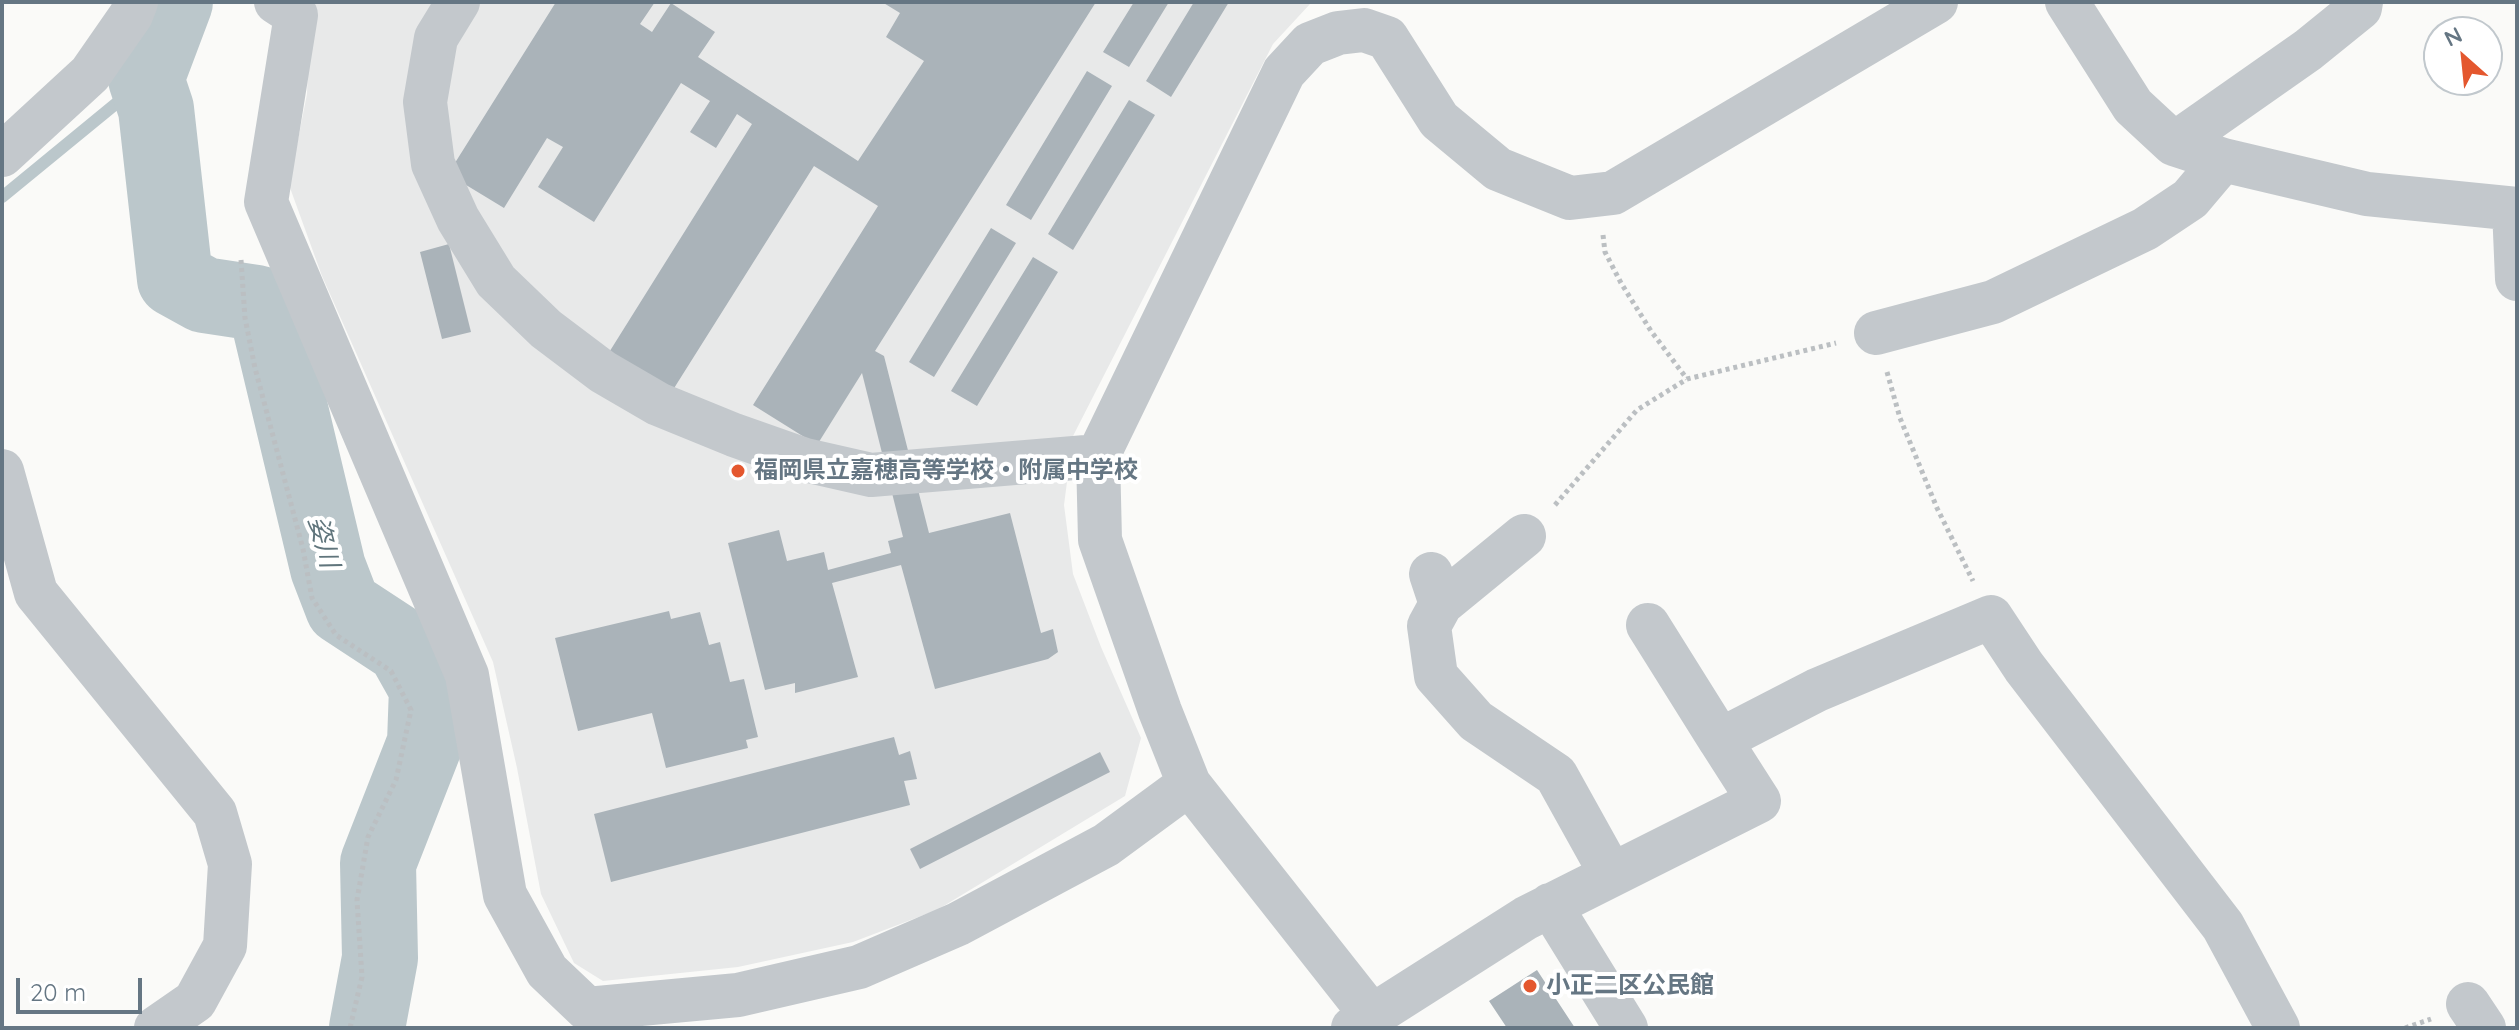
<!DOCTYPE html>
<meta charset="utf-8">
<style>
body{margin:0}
#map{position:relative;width:2519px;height:1030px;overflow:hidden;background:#fafaf8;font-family:Quicksand,sans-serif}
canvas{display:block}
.frame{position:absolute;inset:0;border:4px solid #657683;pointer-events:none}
.north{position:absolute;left:2423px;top:16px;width:80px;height:80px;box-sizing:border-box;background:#fff;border:2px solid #c1c8cd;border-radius:50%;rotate:333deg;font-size:22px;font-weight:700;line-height:32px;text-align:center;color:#657683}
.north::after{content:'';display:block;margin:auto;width:28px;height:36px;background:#e4572e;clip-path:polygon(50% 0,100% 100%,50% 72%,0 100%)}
.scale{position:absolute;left:16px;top:978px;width:126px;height:36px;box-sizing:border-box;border:4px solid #657683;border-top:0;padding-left:10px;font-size:24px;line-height:28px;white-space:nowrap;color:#657683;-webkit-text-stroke:6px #fff;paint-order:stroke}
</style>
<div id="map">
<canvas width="2519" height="1030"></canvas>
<div class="frame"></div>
<div class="north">N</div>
<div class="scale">20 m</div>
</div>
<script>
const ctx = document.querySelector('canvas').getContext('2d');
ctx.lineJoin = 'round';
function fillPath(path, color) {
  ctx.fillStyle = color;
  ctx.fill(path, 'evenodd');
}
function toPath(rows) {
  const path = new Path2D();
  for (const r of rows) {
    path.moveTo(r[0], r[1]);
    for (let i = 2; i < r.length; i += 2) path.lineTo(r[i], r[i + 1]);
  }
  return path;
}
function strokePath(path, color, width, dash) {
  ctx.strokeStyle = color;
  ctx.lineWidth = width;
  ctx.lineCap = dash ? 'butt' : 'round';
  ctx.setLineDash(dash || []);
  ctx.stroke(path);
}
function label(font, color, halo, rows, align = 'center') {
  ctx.font = font + ' Quicksand,"Noto Sans JP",sans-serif';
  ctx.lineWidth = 8;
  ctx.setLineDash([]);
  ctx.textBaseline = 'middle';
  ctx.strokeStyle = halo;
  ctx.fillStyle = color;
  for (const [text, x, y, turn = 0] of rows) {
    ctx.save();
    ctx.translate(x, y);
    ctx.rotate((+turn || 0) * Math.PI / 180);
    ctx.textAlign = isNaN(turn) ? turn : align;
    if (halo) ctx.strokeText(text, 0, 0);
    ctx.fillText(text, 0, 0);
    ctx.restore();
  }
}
fillPath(toPath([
 [310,2,1315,2,1310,4,1273,44,1073,436,1064,505,1073,574,1101,647,1141,738,1125,796,937,910,853,942,738,967,603,981,574,963,541,894,517,768,493,662,322,276,289,185,307,94]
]), '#e8e9e9');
strokePath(toPath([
 [2,197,146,79]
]), '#bbc7cb', 12);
strokePath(toPath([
 [175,2,146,79,156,109,175,279,204,295,257,303,269,321,328,568,343,607,404,647,427,688,425,743,378,863,380,958,367,1028]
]), '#bbc7cb', 76);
fillPath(toPath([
 [556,2,655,2,640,24,652,32,671,3,715,32,698,57,858,161,924,61,886,37,900,13,882,2,1096,2,875,351,884,356,929,533,1010,513,1041,633,1053,629,1058,652,1048,659,935,689,901,565,832,583,858,677,795,693,795,683,765,690,728,543,779,530,787,561,824,552,828,570,891,553,888,541,903,537,862,373,817,445,753,405,878,206,814,166,671,393,608,354,752,124,737,114,716,148,690,132,710,101,681,83,594,222,538,187,563,147,547,138,504,208,448,174],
 [1134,2,1169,2,1129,67,1103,52],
 [1194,2,1229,2,1171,97,1146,81],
 [1087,71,1112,86,1031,220,1006,205],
 [1129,100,1155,115,1073,250,1048,234],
 [991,228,1016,243,934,377,909,362],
 [449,244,471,332,442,339,420,252],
 [1033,257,1058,272,977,406,951,391],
 [669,611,671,619,700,612,709,645,720,642,730,682,744,679,758,737,746,740,748,748,666,768,652,713,578,731,555,638],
 [894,737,899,755,910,751,917,779,904,781,910,805,611,882,594,814],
 [1100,752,1110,772,920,869,910,849],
 [1537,970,1575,1028,1507,1028,1489,1001]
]), '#aab3b9');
strokePath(toPath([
 [1603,235,1605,252,1621,283,1651,331,1687,379],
 [241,260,245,318,255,368,303,549,312,598,336,635,391,671,411,710,396,780,368,837,357,900,362,977,350,1028],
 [1887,372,1900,418,1937,508,1973,581],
 [1555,505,1637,410,1687,379,1836,343],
 [2405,1028,2431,1019]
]), '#bbbfc2', 5, [4, 4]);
strokePath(toPath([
 [276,2,296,15,266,202,467,675,505,895,547,971,587,1009,738,995,859,967,958,924,1106,845,1189,784],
 [458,2,436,38,425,102,433,164,458,219,496,281,546,329,603,372,658,404,734,435,805,460,871,475,1098,456],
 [2067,2,2133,106,2174,144,2223,160,2367,194,2517,209],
 [2174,144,2308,50,2360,8,2361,2],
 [2,155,90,74,131,15,136,2],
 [2514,209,2517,279],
 [1876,333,1993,302,2145,229,2190,199,2223,160],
 [2,471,36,593,215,813,230,864,225,946,195,1001,156,1028],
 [1431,574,1441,604,1429,626,1436,676,1476,721,1556,775,1611,874],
 [1441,604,1524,536],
 [1648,625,1720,740],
 [1550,905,1626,1028],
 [2468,1004,2484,1028],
 [1372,1016,1189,784,1160,711,1100,540,1098,456,1284,72,1310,44,1338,33,1364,30,1387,38,1439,120,1498,169,1570,198,1613,193,1936,2],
 [1353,1028,1526,918,1759,801,1720,740,1817,690,1991,617,2024,667,2223,926,2278,1028]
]), '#c3c8cc', 44);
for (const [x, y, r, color] of [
 [738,471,8,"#e4572e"],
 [1530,986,8,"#e4572e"]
]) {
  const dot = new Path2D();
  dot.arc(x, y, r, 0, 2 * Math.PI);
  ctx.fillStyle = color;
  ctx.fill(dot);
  strokePath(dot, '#fff', 3);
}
label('bold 24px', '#657683', '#fff', [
 ["福岡県立嘉穂高等学校・附属中学校",754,471],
 ["小正二区公民館",1546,986]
], 'left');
label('italic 26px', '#60757c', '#fff', [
 ["姿川",323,542,75]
]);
</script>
